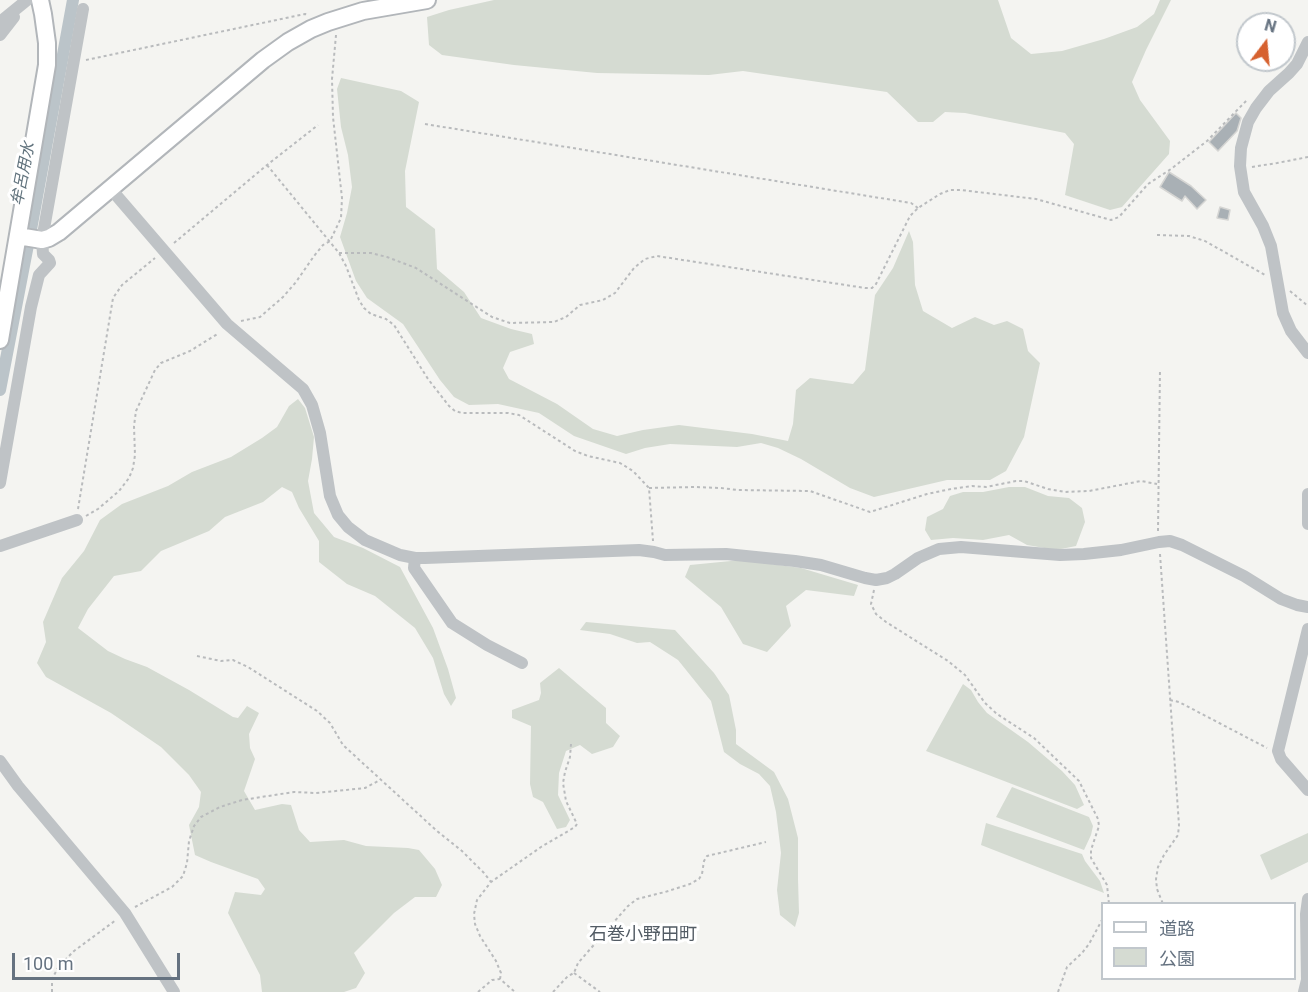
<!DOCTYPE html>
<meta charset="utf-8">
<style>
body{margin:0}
#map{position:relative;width:1308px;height:992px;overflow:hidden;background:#f4f4f1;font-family:Roboto,"Noto Sans JP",sans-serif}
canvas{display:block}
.legend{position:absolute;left:1101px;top:902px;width:195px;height:78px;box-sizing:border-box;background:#fff;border:2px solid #c1c7cc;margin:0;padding:8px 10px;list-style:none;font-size:18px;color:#657280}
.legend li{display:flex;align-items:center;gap:12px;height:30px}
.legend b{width:30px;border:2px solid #c1c7cc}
.north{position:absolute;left:1236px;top:12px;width:60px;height:60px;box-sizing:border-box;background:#fff;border:2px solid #c1c7cc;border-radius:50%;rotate:16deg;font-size:16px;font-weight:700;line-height:24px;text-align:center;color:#657280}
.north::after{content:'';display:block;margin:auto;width:21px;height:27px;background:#d6612f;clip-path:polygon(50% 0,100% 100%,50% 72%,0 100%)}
.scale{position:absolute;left:12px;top:953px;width:168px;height:27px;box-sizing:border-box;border:3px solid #657280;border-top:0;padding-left:8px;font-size:18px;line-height:21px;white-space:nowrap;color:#657280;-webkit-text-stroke:4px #fff;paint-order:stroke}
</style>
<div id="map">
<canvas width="1308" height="992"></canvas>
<ul class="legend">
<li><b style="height:8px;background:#fff"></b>道路</li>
<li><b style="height:16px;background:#d5dbd2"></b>公園</li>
</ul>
<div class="north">N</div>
<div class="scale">100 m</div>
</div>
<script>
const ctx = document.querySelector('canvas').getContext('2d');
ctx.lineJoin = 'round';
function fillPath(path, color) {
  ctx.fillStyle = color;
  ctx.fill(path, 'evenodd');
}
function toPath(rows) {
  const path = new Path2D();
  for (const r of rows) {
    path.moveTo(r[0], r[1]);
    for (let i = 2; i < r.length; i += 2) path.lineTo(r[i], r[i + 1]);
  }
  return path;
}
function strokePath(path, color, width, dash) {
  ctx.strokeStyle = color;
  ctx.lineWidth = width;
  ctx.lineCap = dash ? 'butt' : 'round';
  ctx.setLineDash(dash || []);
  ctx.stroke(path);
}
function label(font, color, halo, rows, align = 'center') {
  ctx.font = font + ' Roboto,"Noto Sans JP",sans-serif';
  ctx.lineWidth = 6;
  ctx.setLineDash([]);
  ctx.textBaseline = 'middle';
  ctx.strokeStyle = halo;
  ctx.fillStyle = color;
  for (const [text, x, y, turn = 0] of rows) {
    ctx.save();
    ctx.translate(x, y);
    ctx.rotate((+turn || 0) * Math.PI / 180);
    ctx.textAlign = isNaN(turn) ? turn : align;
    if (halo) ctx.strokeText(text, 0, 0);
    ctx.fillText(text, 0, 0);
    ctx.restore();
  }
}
fillPath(toPath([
 [494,0,998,0,1011,38,1031,54,1062,51,1104,39,1137,27,1154,14,1160,0,1171,0,1146,50,1132,82,1140,100,1170,141,1169,154,1122,207,1110,210,1065,195,1074,144,1065,133,965,113,945,112,933,122,918,122,887,92,743,71,709,75,597,73,514,65,442,55,429,45,427,17,449,10],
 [341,78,401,91,419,102,405,171,406,207,435,229,437,269,464,292,481,318,511,329,532,334,534,344,510,352,503,368,509,379,557,404,593,429,617,436,643,430,679,425,752,434,788,441,793,424,796,390,810,378,853,384,865,370,875,295,893,268,909,231,913,242,915,285,923,311,952,328,975,317,994,325,1007,321,1023,329,1028,351,1040,363,1024,437,1006,471,990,480,947,480,874,497,850,488,801,459,778,448,761,443,737,447,670,444,645,448,626,454,574,436,539,413,498,404,469,405,454,397,440,380,403,324,367,298,356,281,340,237,347,213,352,187,348,155,341,127,337,89],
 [298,399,305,408,314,437,312,459,308,481,314,513,334,537,363,548,400,567,433,628,448,669,456,698,451,706,444,694,433,658,415,628,375,596,347,584,319,562,319,541,299,508,292,492,282,487,263,502,225,517,209,531,161,551,141,571,114,576,88,609,78,628,108,651,125,659,147,667,189,690,233,717,238,718,247,706,259,713,249,734,250,748,255,759,244,791,255,810,282,804,291,805,299,830,310,842,344,840,366,846,408,848,419,850,435,869,442,885,436,897,415,897,394,913,354,953,365,973,356,988,344,992,262,992,260,975,228,913,235,892,261,895,265,889,258,879,211,862,195,855,189,825,199,807,201,792,189,775,161,747,111,713,46,677,37,663,46,642,43,622,62,578,84,551,100,520,122,504,168,486,192,472,231,457,262,438,277,427,289,406],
 [1009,487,1025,487,1048,496,1069,498,1082,508,1085,522,1076,546,1056,550,1027,545,1009,535,983,540,953,538,931,540,925,530,927,517,943,509,950,496,963,492,983,492],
 [741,560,801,568,858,585,854,596,806,590,786,606,791,626,767,652,743,644,721,607,685,577,690,565],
 [586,622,675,630,714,673,729,695,736,730,736,744,774,772,788,799,798,838,798,879,799,913,795,927,780,915,777,890,781,853,776,812,770,786,759,774,740,764,724,752,711,701,678,660,650,642,637,643,610,634,580,630],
 [559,668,606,708,606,723,620,736,613,747,592,754,580,745,566,751,559,773,558,795,570,820,566,827,557,829,543,802,533,797,530,784,531,726,512,718,512,710,539,700,541,693,540,683],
 [963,684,971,690,978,702,987,713,1028,742,1062,771,1075,785,1084,805,1077,809,926,751],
 [1012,787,1089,817,1093,826,1091,835,1084,850,996,817],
 [986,823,1082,854,1085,861,1100,881,1104,893,981,845],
 [1308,833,1308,862,1271,880,1260,855]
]), '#d5dbd2');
strokePath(toPath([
 [0,390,32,224,73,0]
]), '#bbc4c9', 12);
const building = toPath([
 [1236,113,1241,118,1237,131,1218,151,1209,142,1236,113],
 [1169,172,1191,186,1206,200,1197,209,1185,196,1182,201,1160,187,1169,172],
 [1220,207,1230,210,1228,220,1217,218,1220,207]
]);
fillPath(building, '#a9b0b5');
strokePath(building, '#d5d5d3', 1.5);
const secondary = toPath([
 [18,236,42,240,49,238,59,232,263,60,288,42,311,29,328,22,363,11,427,0],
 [0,340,47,65,47,43,43,14,40,0]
]);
strokePath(secondary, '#b2b6ba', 20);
strokePath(toPath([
 [86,60,305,14,309,15],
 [425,124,911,203,918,208],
 [267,165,339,253,346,266,359,300,364,308,371,314,386,319,394,325,428,379,449,406,455,411,462,413,508,413,519,415,575,451,588,456,620,463,633,471,649,488,653,541],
 [1252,167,1277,163,1308,157],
 [1157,235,1189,236,1205,241,1265,275],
 [174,243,267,165,318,125],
 [339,253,371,253,387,257,416,268,492,317,510,323,554,322,566,317,580,305,603,300,615,293,634,268,645,259,657,256,865,288,872,288,876,284,910,216,918,208,940,194,950,190,961,190,1036,199,1111,220,1119,217,1148,184,1171,169,1207,141,1247,100],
 [1290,291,1308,306],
 [241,321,260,317,283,297,296,282,314,256,323,245,330,241,341,218,342,198,333,117,332,79,336,35],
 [649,488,696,487,721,488,737,490,810,491,870,512,927,494,951,489,972,486,986,487,1016,481,1024,481,1048,489,1065,492,1089,491,1141,481,1157,484],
 [78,509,113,298,122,285,155,258],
 [86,516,98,509,119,491,129,478,133,468,135,455,134,426,136,411,155,370,161,363,190,351,219,333],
 [1158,531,1160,369],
 [1160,554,1179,825,1178,835,1164,855,1158,867,1156,879,1157,889,1163,904],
 [874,590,871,604,876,614,886,622,948,661,965,675,985,703,997,714,1034,738,1079,781,1098,819,1099,826,1091,850,1091,858,1107,885,1109,904],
 [197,656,221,661,233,660,248,667,317,711,330,723,343,745,437,831,462,851,484,873,491,882],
 [1170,700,1179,702,1267,748],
 [135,907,172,887,183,876,187,863,189,841,194,826,201,817,220,807,242,800,294,792,316,793,365,788,380,780],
 [574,973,600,992],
 [500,979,501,973,496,961,480,936,475,924,474,914,477,900,491,882,541,847,575,827,577,824,566,801,563,783,565,772,570,757,571,744],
 [52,992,52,979,59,966,74,951,116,920],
 [478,992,492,980,500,979,515,992],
 [553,992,568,976,574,973,578,963,628,906,637,899,665,892,690,884,699,879,702,874,704,861,707,856,766,842],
 [1058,992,1067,967,1082,953,1089,944,1102,920]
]), '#b9bbbd', 2, [3, 3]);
strokePath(toPath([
 [0,22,27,0],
 [0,35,14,17],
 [1308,42,1297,64,1289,73,1269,91,1256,108,1248,122,1241,148,1240,166,1244,192,1263,226,1271,246,1283,313,1291,331,1308,353],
 [110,188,227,324,303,389,312,405,320,433,330,496,338,515,348,527,365,540,400,555,415,558,425,558,639,550,654,552,665,555,726,554,795,561,821,565,865,578,876,580,887,578,895,574,918,558,939,549,961,547,1060,555,1084,554,1121,550,1159,542,1170,541,1182,545,1244,576,1281,599,1297,605,1308,607],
 [0,483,31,307,39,275,50,263,49,260,43,254,42,240,83,9],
 [1308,494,1308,524],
 [0,546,77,520],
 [415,558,414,568,452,623,487,645,522,663],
 [1308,629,1278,751,1281,759,1308,790],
 [0,761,18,786,125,913,174,992],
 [1304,992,1307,980,1306,914,1308,899]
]), '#bfc3c6', 12);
strokePath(secondary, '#fff', 16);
label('italic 16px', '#61737d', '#fff', [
 ["牟呂用水",24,174,-79]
]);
label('18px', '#535c65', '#fff', [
 ["石巻小野田町",643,935]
]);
</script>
